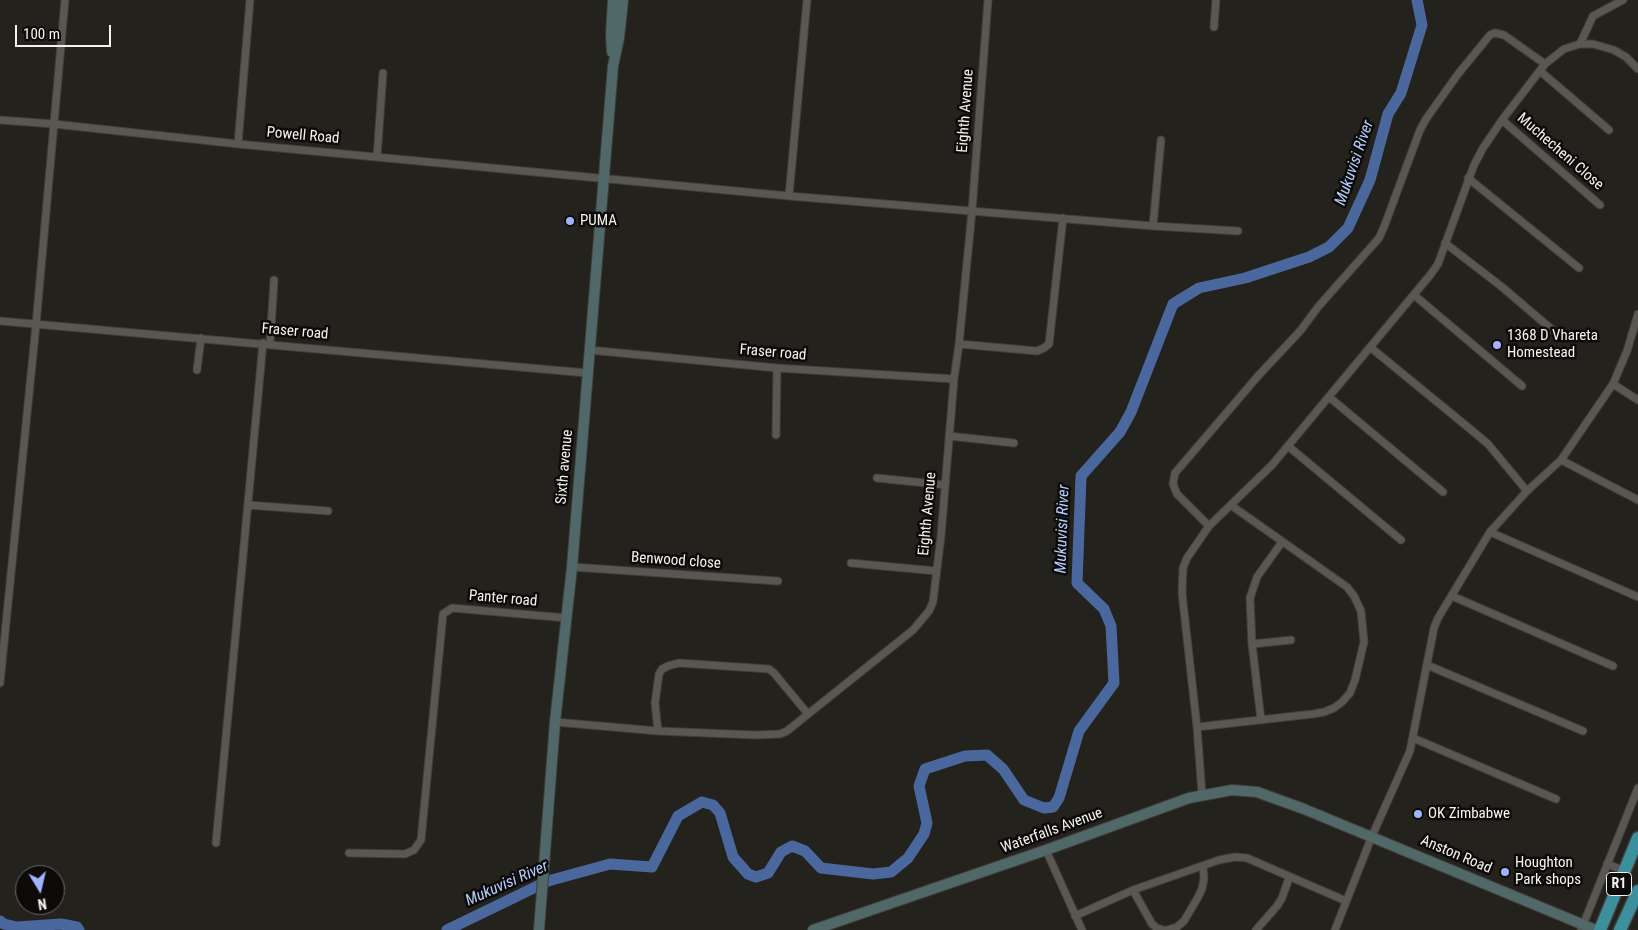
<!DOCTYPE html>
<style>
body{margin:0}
#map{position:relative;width:1638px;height:930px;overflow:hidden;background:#24221d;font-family:"Roboto Condensed",sans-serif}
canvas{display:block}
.north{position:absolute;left:15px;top:865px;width:50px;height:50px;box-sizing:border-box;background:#0c0b09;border:1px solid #696865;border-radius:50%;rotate:171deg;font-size:14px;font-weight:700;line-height:20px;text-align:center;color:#f5f4f0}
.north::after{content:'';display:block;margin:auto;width:18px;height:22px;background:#a1b3fd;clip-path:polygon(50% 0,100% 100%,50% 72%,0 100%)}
.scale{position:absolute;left:15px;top:25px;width:96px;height:22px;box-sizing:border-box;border:2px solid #f5f4f0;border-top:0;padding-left:6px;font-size:15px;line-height:18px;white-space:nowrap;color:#f5f4f0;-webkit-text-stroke:4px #0c0b09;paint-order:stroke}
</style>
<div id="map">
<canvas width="1638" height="930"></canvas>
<div class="north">N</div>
<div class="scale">100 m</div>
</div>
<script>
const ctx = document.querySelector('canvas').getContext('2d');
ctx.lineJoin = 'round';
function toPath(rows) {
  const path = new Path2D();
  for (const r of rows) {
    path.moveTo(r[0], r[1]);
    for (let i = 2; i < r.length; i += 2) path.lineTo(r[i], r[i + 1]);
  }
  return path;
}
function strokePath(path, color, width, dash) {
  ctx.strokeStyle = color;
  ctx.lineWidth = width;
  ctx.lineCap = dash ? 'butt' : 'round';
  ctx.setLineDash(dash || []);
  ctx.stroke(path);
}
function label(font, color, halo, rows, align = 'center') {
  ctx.font = font + ' "Roboto Condensed",sans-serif';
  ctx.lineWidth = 5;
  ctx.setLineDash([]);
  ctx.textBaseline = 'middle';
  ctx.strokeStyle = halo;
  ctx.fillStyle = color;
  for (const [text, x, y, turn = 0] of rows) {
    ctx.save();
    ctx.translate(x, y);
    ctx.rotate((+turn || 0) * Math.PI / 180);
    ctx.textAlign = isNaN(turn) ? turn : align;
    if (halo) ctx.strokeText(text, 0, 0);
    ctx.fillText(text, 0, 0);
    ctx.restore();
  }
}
strokePath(toPath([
 [0,921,4,924,17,927,61,924,77,927,79,930],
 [447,930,548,881,610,864,652,867,678,816,702,802,713,805,720,813,733,857,748,874,756,877,768,873,781,852,792,846,805,851,821,868,873,874,891,872,908,858,924,834,927,823,919,786,925,769,965,756,987,755,1003,769,1024,800,1044,808,1053,807,1059,798,1079,731,1114,683,1111,626,1104,609,1077,583,1081,476,1120,432,1131,412,1173,304,1199,288,1245,278,1309,257,1329,247,1348,228,1370,180,1388,114,1401,93,1422,25,1417,0]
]), '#4a689d', 11);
const street = toPath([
 [1214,27,1216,0],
 [1580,44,1593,16,1623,0],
 [1540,71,1609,130],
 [0,120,54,124,238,144,789,196,1153,226,1238,231],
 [1502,120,1600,205],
 [238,144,250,0],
 [377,157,383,73],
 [1468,178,1579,268],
 [789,196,807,0],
 [1153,226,1161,140],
 [1445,243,1502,287,1556,333],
 [1414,295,1522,386],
 [0,321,587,373],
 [270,344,274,280],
 [959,344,1037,351,1044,348,1049,344,1063,218],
 [1370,347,1475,433,1488,444,1527,491],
 [589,350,777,368,954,379],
 [197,370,201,338],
 [1613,384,1638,400],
 [1329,397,1443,492],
 [776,435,777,368],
 [949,436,1014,443],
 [1288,446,1401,540],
 [1561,460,1638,500],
 [877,478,945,485],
 [248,505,328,511],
 [1209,526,1177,494,1173,484,1175,473,1258,376,1301,330,1318,307,1379,238,1384,227,1420,130,1426,119,1458,74,1490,35,1495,33,1504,35,1545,64],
 [1490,532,1638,597],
 [851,563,936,571],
 [572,567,778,581],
 [1452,596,1613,666],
 [1252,644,1291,640],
 [1427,665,1583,731],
 [0,683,36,325,65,0],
 [1261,720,1252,644,1250,598,1257,577,1282,542],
 [555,722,658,731,755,735,780,734,787,731,913,630,929,611,933,602,941,536,954,379,959,344,972,211,988,0],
 [1197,727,1313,714,1324,712,1334,708,1342,702,1350,693,1355,680,1364,642,1361,611,1354,596,1347,587,1232,506],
 [658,731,655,703,659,674,662,669,668,666,679,663,769,669,774,673,808,714],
 [1413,738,1556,799],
 [1202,794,1197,727,1182,593,1183,568,1187,558,1209,526,1272,465,1431,274,1438,264,1474,165,1483,148,1502,120,1545,64,1564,49,1580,44,1593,44,1614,50,1626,57,1638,69],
 [216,843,263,343],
 [1046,850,1082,930],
 [349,853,405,854,414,850,421,840,443,614,452,608,567,618],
 [1607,864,1625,871],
 [1133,890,1152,924,1157,928,1164,930],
 [1075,916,1133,890,1219,860,1235,857,1247,858,1346,901],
 [1167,930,1177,927,1184,921,1197,899,1202,889,1204,878,1203,866],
 [1256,930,1277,906,1282,898,1289,878],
 [1335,930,1372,836,1410,751,1434,628,1438,618,1490,532,1527,491,1561,460,1613,384,1627,351,1638,314],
 [1581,930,1638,788]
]);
const secondary = toPath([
 [612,52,611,35,613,0],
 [539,930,555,722,572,567,613,66,619,38,623,0],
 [813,930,1046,850,1189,798,1232,790,1257,792,1304,809,1596,930]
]);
const highway = toPath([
 [1600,930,1638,838],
 [1620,930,1638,891]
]);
strokePath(street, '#403e3a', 9);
strokePath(secondary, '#403e3a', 12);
strokePath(highway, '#403e3a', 15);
strokePath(street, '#595751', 7);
strokePath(secondary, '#506868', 10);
strokePath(highway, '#3c909c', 12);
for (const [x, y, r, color] of [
 [570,221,5,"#a1b3fd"],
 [1497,345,5,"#a1b3fd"],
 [1418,814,5,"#a1b3fd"],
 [1505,872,5,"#a1b3fd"]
]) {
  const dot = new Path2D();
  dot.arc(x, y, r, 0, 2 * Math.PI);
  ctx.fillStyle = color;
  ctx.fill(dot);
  strokePath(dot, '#0c0b09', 2);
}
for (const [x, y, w] of [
 [1619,884,25]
]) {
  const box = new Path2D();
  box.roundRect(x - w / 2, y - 11.5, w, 23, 4);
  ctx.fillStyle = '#0c0b09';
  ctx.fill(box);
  strokePath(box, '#f5f4f0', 1);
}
label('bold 14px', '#f5f4f0', null, [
 ["R1",1619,884]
]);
label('15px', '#f5f4f0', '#0c0b09', [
 ["Eighth Avenue",966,111,-86],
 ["Powell Road",303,136,5],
 ["Muchecheni Close",1560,152,41],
 ["Fraser road",295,332,5],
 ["Fraser road",773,353,5],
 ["Sixth avenue",565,467,-85],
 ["Eighth Avenue",928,514,-85],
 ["Benwood close",676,561,4],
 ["Panter road",503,599,5],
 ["Waterfalls Avenue",1052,831,-20],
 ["Anston Road",1456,855,23]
]);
label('15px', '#f5f4f0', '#0c0b09', [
 ["PUMA",580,221],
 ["1368 D Vhareta",1507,336],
 ["Homestead",1507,353],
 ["OK Zimbabwe",1428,814],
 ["Houghton",1515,863],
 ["Park shops",1515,880]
], 'left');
label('italic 16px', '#b4cfff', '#0c0b09', [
 ["Mukuvisi River",1355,163,-71],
 ["Mukuvisi River",1063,529,-88],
 ["Mukuvisi River",507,884,-24]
]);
</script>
